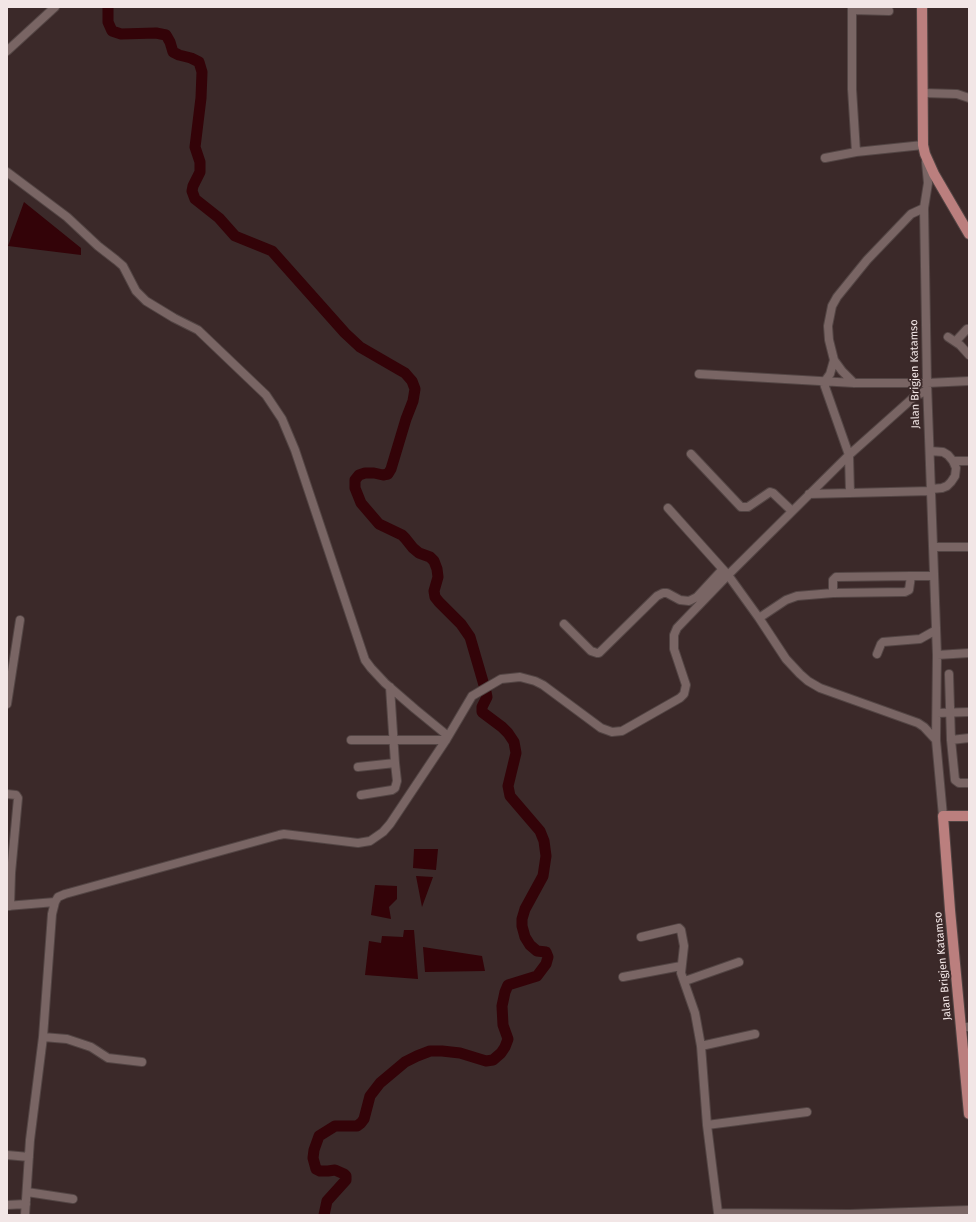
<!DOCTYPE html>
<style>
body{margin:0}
#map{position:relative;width:976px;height:1222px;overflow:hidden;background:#3b2929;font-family:"Fira Sans",sans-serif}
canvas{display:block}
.frame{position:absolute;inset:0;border:8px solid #f2e6e6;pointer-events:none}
</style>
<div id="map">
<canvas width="976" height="1222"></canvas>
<div class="frame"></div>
</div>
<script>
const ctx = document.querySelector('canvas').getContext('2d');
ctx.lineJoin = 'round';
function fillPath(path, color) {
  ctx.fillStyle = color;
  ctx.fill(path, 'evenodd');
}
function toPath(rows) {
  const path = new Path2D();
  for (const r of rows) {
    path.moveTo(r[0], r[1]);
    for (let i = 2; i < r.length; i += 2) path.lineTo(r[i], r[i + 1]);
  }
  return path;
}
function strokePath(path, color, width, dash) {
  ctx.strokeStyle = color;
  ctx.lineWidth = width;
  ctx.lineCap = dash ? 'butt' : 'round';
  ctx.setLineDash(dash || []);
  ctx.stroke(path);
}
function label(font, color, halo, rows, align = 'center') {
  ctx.font = font + ' "Fira Sans",sans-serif';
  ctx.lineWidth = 4;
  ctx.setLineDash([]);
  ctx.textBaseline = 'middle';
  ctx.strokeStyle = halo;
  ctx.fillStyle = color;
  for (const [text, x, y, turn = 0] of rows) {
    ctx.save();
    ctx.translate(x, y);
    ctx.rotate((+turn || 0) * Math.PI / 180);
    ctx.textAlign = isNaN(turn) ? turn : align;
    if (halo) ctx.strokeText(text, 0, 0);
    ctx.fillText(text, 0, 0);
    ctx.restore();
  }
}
fillPath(toPath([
 [24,202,81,248,81,255,8,246],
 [414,849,438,849,436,870,413,868],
 [416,876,433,877,422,907],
 [375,885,397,886,397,899,389,907,391,919,371,915],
 [404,930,414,930,418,979,365,975,369,941,381,943,382,936,403,937],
 [423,947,482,956,485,971,425,972]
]), '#330308');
strokePath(toPath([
 [108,7,108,22,112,31,121,34,156,33,166,35,170,42,173,52,179,55,191,58,199,62,202,72,201,98,195,147,200,162,200,172,193,186,192,191,195,199,219,218,235,236,272,251,345,333,360,347,398,369,405,373,412,381,415,389,413,401,406,419,391,469,388,474,383,475,374,473,365,473,359,475,355,480,355,488,361,503,379,524,402,535,405,538,413,548,419,553,430,557,434,561,437,569,438,577,434,591,435,597,439,602,461,624,470,637,486,692,487,697,482,707,482,712,502,727,508,733,514,742,516,753,508,786,510,796,540,831,544,841,546,856,543,876,525,909,522,919,522,926,525,937,530,945,537,951,546,952,548,957,546,964,537,976,508,985,505,992,502,1006,503,1025,508,1039,505,1047,501,1053,493,1060,486,1061,460,1053,442,1051,430,1051,417,1056,405,1062,380,1083,370,1096,364,1119,361,1123,357,1126,335,1126,319,1136,314,1150,313,1158,316,1169,320,1171,328,1171,335,1170,344,1174,346,1176,346,1180,327,1201,324,1215]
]), '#330308', 11);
const minor = toPath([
 [852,7,852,89,856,152],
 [852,10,889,11],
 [7,51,55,7],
 [923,93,957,94,969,98],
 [825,158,856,152,923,145],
 [926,162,928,183,924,208,927,383,937,655,936,740],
 [7,172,67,217,98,246,116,260,123,266,136,291,146,301,174,318,198,330,266,395,282,419,295,450,365,660,371,668,385,683,415,709,448,736],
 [948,337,960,345,969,355],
 [956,341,967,329],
 [699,374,854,383,927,383,969,381],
 [823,381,849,455,850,493],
 [825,381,830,374,834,360],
 [854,383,842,371,834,360,829,340,828,326,832,306,837,297,867,260,911,214,924,208],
 [930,451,943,452,948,455,953,461,956,468,955,476,951,482,947,486,942,488,931,489],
 [691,454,741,507,748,507,770,492,773,493,792,511],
 [953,461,969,461],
 [809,494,931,491],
 [668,508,728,575,759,618,786,659,800,674,808,681,820,688,918,723,924,727,936,740,943,816],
 [933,547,969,547],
 [833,593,833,580,836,577,911,576],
 [759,618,786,600,797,596,833,593,905,592,909,590,911,576,934,576],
 [564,624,591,651,597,653,599,653,657,596,663,593,667,593,680,600,689,601,697,597,722,570],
 [877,654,881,644,883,642,920,639,936,630],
 [937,655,969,653],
 [949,674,951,740,955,780,959,783,969,783],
 [390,687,395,763],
 [7,704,20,620],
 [937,713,969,712],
 [351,740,446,740],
 [951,740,969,738],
 [358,767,395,763,397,781,395,788,392,790,361,795],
 [7,794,16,795,18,798,11,873,10,906],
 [7,906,55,902],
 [641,937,679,928,681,930,684,946,681,973,695,1013,701,1046,707,1125,718,1213,850,1214,969,1210],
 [623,977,681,966],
 [685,981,739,962],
 [961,1027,969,1027],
 [43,1037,67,1039,91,1047,108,1058,142,1062],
 [701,1046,755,1034],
 [707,1125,807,1112],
 [7,1155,29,1157],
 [27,1192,73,1199],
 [7,1205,26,1204],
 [25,1215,30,1140,43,1037,52,914,55,902,58,897,65,894,279,835,284,834,358,843,370,841,383,832,390,824,446,740,472,696,501,679,520,677,535,681,543,685,601,728,612,732,622,731,680,698,684,694,686,685,674,649,674,635,677,628,728,575,849,455,914,397,927,390]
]);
const major = toPath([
 [922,7,923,145,925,154,934,174,969,234],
 [969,816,943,816,950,910,969,1114]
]);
strokePath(minor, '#534544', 10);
strokePath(major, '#534544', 12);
strokePath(minor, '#796564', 8);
strokePath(major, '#bb7f7e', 10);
label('11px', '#f2e6e6', '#3b2929', [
 ["Jalan Brigjen Katamso",915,374,-91],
 ["Jalan Brigjen Katamso",943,966,-95]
]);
</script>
